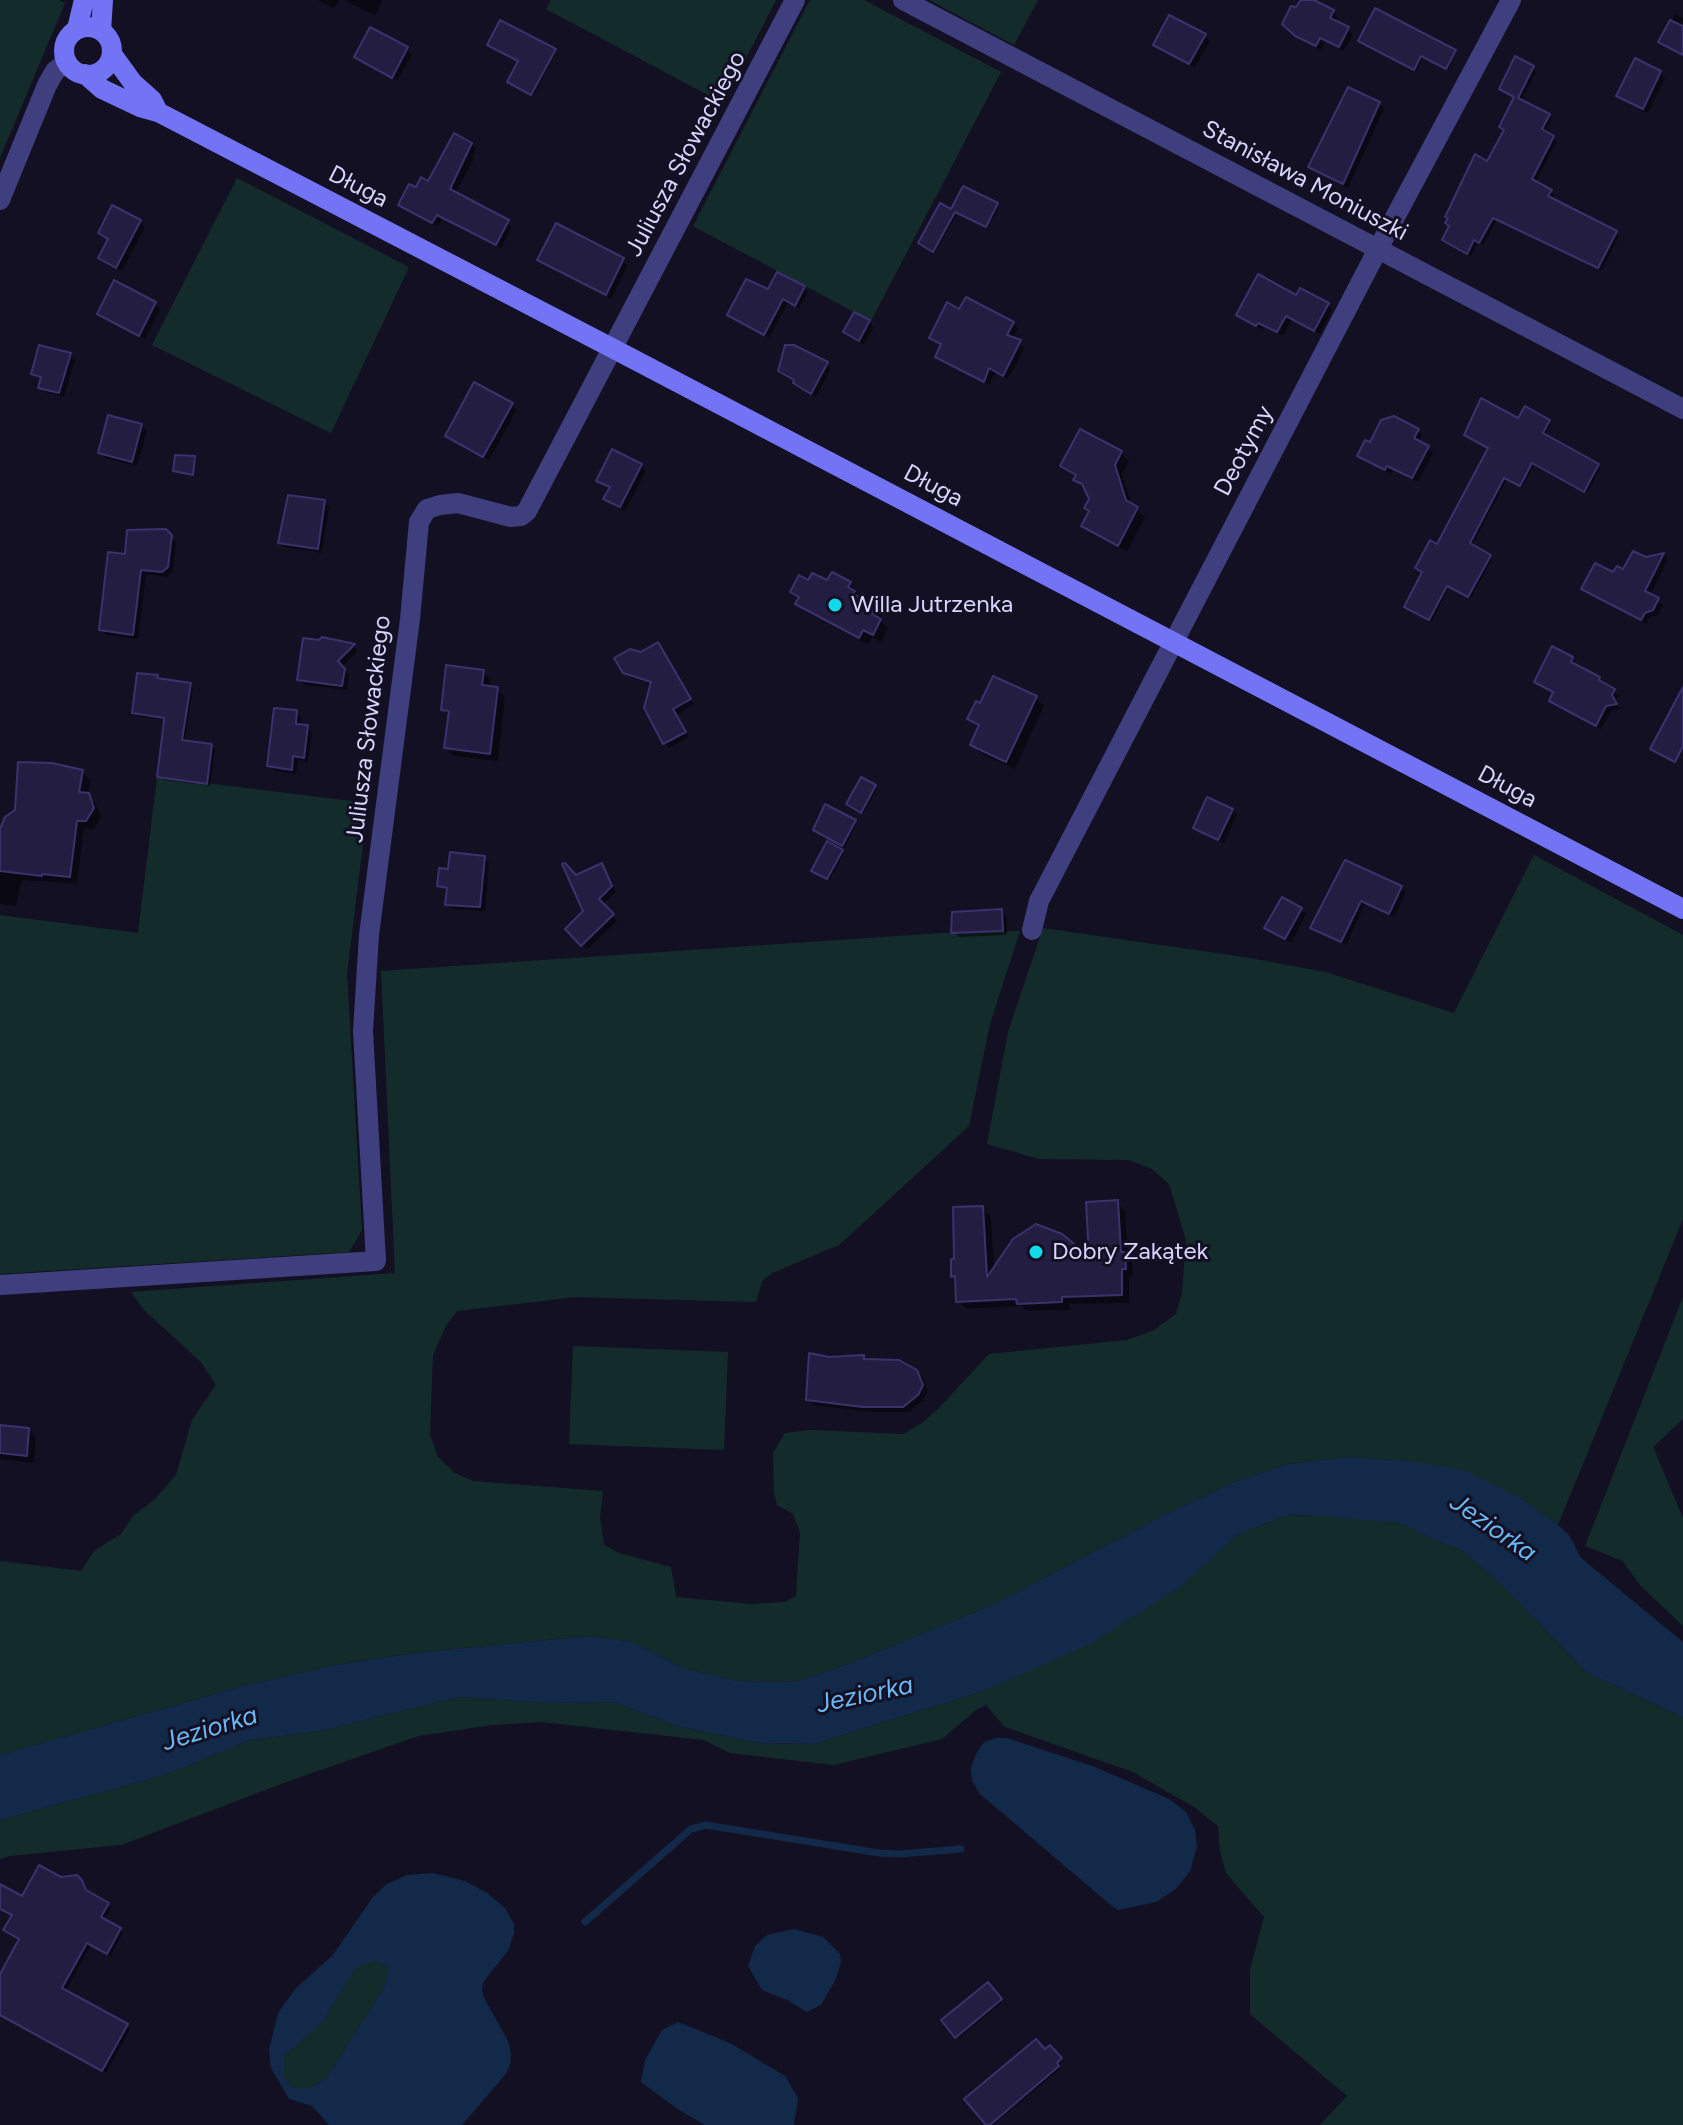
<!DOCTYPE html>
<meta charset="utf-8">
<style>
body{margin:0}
canvas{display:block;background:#131023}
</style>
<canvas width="1683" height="2125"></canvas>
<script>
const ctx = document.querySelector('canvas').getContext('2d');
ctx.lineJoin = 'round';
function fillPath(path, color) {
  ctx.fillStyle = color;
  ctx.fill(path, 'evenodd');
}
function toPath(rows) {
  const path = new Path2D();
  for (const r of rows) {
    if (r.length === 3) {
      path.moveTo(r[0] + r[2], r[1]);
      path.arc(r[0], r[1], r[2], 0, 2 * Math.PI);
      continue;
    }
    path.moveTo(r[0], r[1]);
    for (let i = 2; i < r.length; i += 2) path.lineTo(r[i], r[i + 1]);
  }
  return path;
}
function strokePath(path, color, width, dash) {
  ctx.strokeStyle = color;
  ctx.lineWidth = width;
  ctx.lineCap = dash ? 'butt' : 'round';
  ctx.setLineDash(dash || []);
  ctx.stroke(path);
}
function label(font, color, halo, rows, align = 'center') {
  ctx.font = font + ' Figtree,sans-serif';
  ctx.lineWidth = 6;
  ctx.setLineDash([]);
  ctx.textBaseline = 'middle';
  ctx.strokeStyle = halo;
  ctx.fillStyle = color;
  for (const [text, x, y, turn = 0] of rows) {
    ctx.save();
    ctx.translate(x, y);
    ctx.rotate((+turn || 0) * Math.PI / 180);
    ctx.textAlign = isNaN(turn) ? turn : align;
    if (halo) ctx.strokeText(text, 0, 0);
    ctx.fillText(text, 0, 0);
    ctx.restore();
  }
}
fillPath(toPath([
 [0,0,59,0,65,3,0,158],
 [551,0,776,0,723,103,546,9],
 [810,0,864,0,1001,72,871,321,693,226],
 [929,0,1038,0,1014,45],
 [237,178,409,267,331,433,152,345],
 [157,777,368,803,347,974,362,1230,349,1252,0,1274,0,915,138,933],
 [1534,855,1683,935,1683,1219,1558,1525,1522,1499,1410,1461,1349,1457,1287,1464,1232,1483,1166,1514,995,1604,838,1668,794,1682,738,1681,683,1668,633,1642,588,1636,414,1653,336,1665,243,1686,0,1755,0,1561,81,1571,94,1551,121,1534,133,1516,155,1499,176,1475,192,1420,216,1385,201,1362,145,1311,131,1292,395,1273,381,971,942,933,1020,931,990,1024,969,1126,839,1245,772,1273,762,1281,756,1302,576,1297,457,1311,446,1326,433,1355,430,1435,438,1457,455,1473,473,1481,603,1491,600,1518,604,1545,619,1553,671,1567,676,1597,751,1604,785,1602,796,1596,800,1532,793,1514,777,1505,774,1493,773,1453,785,1433,811,1430,903,1434,922,1423,939,1408,989,1354,1127,1340,1154,1330,1176,1314,1182,1293,1186,1240,1169,1184,1152,1169,1129,1160,1039,1159,987,1144,1008,1032,1043,928,1250,958,1325,972,1454,1013],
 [1683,1297,1683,1419,1653,1447,1683,1518,1683,1626,1639,1584,1623,1561,1585,1546],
 [573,1346,728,1352,724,1450,569,1444],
 [1326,1515,1401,1523,1428,1537,1463,1551,1507,1590,1587,1673,1683,1717,1683,2125,1320,2125,1347,2096,1250,2014,1250,1970,1264,1917,1226,1873,1220,1852,1218,1826,1194,1807,1133,1772,1005,1727,986,1705,976,1710,942,1739,834,1765,730,1753,704,1740,541,1722,492,1725,418,1736,289,1781,121,1845,9,1856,0,1859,0,1820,168,1774,250,1740,321,1731,459,1697,549,1703,613,1702,677,1726,760,1743,814,1744,983,1691,1180,1587,1237,1535,1284,1516],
 [376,1961,390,1968,385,1986,327,2077,311,2088,293,2088,284,2078,284,2056,322,2023,356,1966]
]), '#132c2b');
fillPath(toPath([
 [1349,1457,1410,1461,1464,1470,1522,1499,1558,1525,1569,1535,1581,1558,1683,1642,1683,1717,1587,1673,1507,1590,1463,1551,1428,1537,1401,1523,1307,1515,1284,1516,1237,1535,1180,1587,1090,1644,983,1691,814,1744,760,1743,677,1726,613,1702,549,1703,459,1697,321,1731,250,1740,168,1774,0,1820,0,1755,243,1686,336,1665,414,1653,588,1636,633,1642,683,1668,738,1681,794,1682,838,1668,995,1604,1166,1514,1232,1483,1287,1464],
 [997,1738,1007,1738,1095,1767,1169,1799,1186,1812,1195,1830,1197,1847,1190,1871,1176,1889,1156,1902,1118,1910,1112,1906,980,1794,972,1781,971,1768,976,1754,984,1742],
 [433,1873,465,1881,487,1893,505,1908,514,1924,514,1933,508,1951,484,1981,482,1989,484,1998,508,2041,511,2053,510,2065,505,2075,462,2125,329,2125,312,2106,289,2099,271,2068,269,2050,278,2013,295,1989,332,1956,373,1897,387,1884,407,1875],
 [376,1961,389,1968,385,1986,327,2077,311,2088,293,2088,284,2077,284,2056,322,2023,356,1967],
 [794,1929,823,1937,840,1954,841,1962,835,1981,821,2005,807,2012,787,2000,762,1990,748,1966,755,1946,767,1935],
 [678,2022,730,2043,785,2076,798,2098,794,2125,705,2125,679,2110,641,2082,645,2060,662,2030]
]), '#132949');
fillPath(toPath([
 [318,0,339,0,334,9],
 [344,0,383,0,375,16],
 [1304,0,1309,0,1333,12,1338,17,1335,22,1353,34,1344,51,1325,41,1321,50,1303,40,1285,23],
 [1675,14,1683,18,1683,56,1661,42],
 [1205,36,1210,41,1195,68,1156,45],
 [1362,43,1454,51,1456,53,1448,70,1423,57,1416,71],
 [407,49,412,54,397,81,356,57],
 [554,51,556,53,533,96,512,84,520,62],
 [1533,68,1536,72,1521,101,1552,119,1545,133,1557,141,1535,183,1551,191,1554,195,1552,200,1619,236,1602,270,1497,220,1483,245,1478,242,1471,256,1444,240,1506,131,1501,127],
 [1660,73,1665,78,1648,113,1618,95],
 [1379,104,1384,109,1348,188,1311,167],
 [471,144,476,149,472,158,474,159,455,194,512,226,501,248,442,218,438,227,400,204,416,190,428,183],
 [997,205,999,207,988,227,958,212,935,252,922,244,952,211],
 [140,222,145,227,122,271,106,263,100,258,110,240,100,233],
 [557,226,628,265,611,299,540,259],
 [803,288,808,292,799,309,788,302,769,338,729,315,768,292],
 [1297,298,1327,305,1332,310,1320,334,1292,319,1283,336,1264,326,1262,330,1238,315],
 [155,304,160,309,145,339,99,314],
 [960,312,1013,323,1018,328,1012,339,1025,347,1008,379,995,372,989,385,938,356,942,346,931,337],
 [869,322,874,327,864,345,845,332],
 [70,355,75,360,64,397,45,392,40,387,42,380,33,373],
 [826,364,831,369,816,397,800,388,796,381,780,370],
 [512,405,517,410,489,460,447,435],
 [1519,420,1549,422,1551,424,1545,436,1601,468,1587,493,1535,464,1522,487,1507,479,1472,546,1492,559,1471,598,1450,586,1432,621,1409,609,1438,546],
 [141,426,147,431,137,466,105,458,100,453],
 [1417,430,1422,435,1418,443,1433,453,1418,482,1393,470,1390,474,1360,456],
 [1121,453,1129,461,1122,474,1132,506,1145,517,1127,552,1092,534,1083,526,1091,512,1091,499,1076,480,1077,477,1063,466],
 [194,458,194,476,175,470],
 [640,466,646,471,625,511,611,504,606,499,611,489,598,480],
 [324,502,329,507,322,553,285,547,280,542],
 [165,531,176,542,173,572,167,577,146,574,138,639,106,635,101,629,126,556],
 [1664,555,1668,559,1650,596,1663,605,1658,615,1650,617,1646,624,1584,588,1646,559],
 [809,583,850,583,862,600,883,616,880,620,888,628,881,642,872,637,868,644,806,612,798,604,800,599,793,591],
 [335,644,354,646,358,651,342,667,349,676,347,690,305,685,300,680],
 [658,644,694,704,677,715,689,737,670,748,665,743,652,684,630,678,625,672,641,654],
 [1572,659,1577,664,1576,667,1599,678,1619,696,1616,701,1620,709,1611,711,1601,729,1556,706,1551,701,1555,693,1536,681],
 [483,672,491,680,490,688,497,689,505,697,498,761,454,756,446,748,450,716,443,709],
 [157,677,160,681,190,684,193,688,185,742,211,746,215,749,210,786,163,780,159,776,166,720,138,716,135,712],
 [994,678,1036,698,1044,706,1015,769,980,753,972,744,980,728,969,718,981,706],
 [296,712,301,717,300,726,307,727,312,732,308,762,298,760,296,774,275,771,270,765],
 [82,772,90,780,88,795,96,804,101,817,94,829,84,828,77,884,22,880,16,906,0,904,0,839,17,811],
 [875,787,877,789,864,813,850,806],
 [1232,810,1237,815,1224,844,1196,828],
 [854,822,856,824,845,847,818,832],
 [842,852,844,854,830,879,816,872],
 [484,858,489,863,485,911,452,909,447,904,449,891,439,886,450,871],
 [1346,862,1406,892,1394,917,1365,904,1346,945,1313,928],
 [601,866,616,892,602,905,617,921,587,950,567,929,586,911,576,877],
 [1300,909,1306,914,1291,943,1267,928],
 [1002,911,1007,917,1007,935,959,937,954,932],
 [1117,1202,1125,1211,1128,1257,1132,1262,1133,1277,1129,1277,1129,1303,1069,1304,1070,1310,1027,1311,1022,1306,967,1309,958,1301,957,1280,953,1276,956,1261,982,1208,991,1216,994,1271,1091,1261],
 [863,1357,867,1361,916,1371,922,1377,928,1391,923,1400,908,1412,869,1412,814,1405,808,1400,829,1359],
 [0,1427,28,1429,36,1438,34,1463,0,1459],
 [76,1877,85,1886,88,1894,111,1908,104,1921,123,1933,111,1956,91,1945,65,1992,130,2029,106,2073,0,2015,0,1978,21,1940,13,1916,0,1909,0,1894,22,1899,61,1879],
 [988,1984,1002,2002,959,2038,944,2021],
 [1050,2047,1062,2061,1057,2066,1060,2069,993,2125,989,2125]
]), '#0007');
strokePath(toPath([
 [585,1922,691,1829,706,1825,879,1853,900,1854,961,1849]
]), '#132949', 7);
const building = toPath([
 [1301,0,1314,0,1334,10,1330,18,1349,27,1339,47,1320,38,1316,46,1295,36,1282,24,1291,6,1296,7,1301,0],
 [1375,8,1456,50,1446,69,1421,56,1414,70,1358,41,1375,8],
 [1169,15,1206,34,1189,64,1153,45,1169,15],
 [500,20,556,49,531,95,507,82,518,61,487,45,500,20],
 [1670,20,1683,26,1683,55,1658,42,1670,20],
 [370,27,408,47,392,78,354,57,370,27],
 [1515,56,1534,66,1518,98,1550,114,1542,129,1554,136,1532,179,1552,190,1548,196,1617,231,1598,268,1493,218,1479,243,1474,240,1467,254,1442,240,1449,226,1445,223,1448,218,1445,217,1475,154,1487,161,1504,130,1499,127,1514,97,1499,89,1515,56],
 [1635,58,1661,71,1643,109,1616,96,1635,58],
 [1348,87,1380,102,1343,184,1308,167,1348,87],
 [454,133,472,143,450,189,509,220,496,245,437,215,432,223,398,205,409,184,416,187,421,177,428,181,454,133],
 [963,186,998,203,986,227,955,212,933,252,918,243,940,203,951,209,963,186],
 [112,205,141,220,116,268,98,258,108,239,98,233,112,205],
 [556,223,624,258,606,295,537,260,556,223],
 [777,272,805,286,795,306,783,299,764,335,727,315,746,279,768,289,777,272],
 [1258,274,1296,295,1300,288,1329,303,1314,331,1286,316,1277,332,1258,323,1256,326,1236,315,1258,274],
 [114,280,156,302,139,336,97,314,114,280],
 [966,297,1014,322,1007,335,1021,340,1003,376,989,368,984,382,935,357,941,344,929,338,947,302,959,309,966,297],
 [854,312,870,320,859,341,843,332,854,312],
 [39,345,71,353,59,393,38,388,41,377,31,374,39,345],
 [785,345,794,345,828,362,811,394,793,383,794,380,778,371,785,345],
 [474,382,513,403,483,457,445,436,474,382],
 [1481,398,1518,418,1525,406,1550,420,1543,433,1599,464,1584,492,1532,463,1520,486,1504,478,1470,543,1491,555,1468,597,1447,586,1429,620,1404,607,1422,572,1415,568,1430,540,1437,544,1488,448,1464,435,1481,398],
 [108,415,142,424,132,462,98,453,108,415],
 [1394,416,1419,429,1414,438,1429,446,1412,478,1387,466,1385,470,1357,456,1365,440,1370,442,1381,420,1394,416],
 [1080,429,1122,451,1115,465,1126,500,1138,507,1118,546,1081,526,1089,511,1084,508,1089,499,1082,484,1073,480,1076,475,1060,466,1080,429],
 [612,449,642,464,620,507,603,499,610,487,596,481,612,449],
 [175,455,195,456,193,475,173,471,175,455],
 [288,495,325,500,318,549,278,543,288,495],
 [166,529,172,535,168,567,162,572,141,570,133,635,99,630,108,552,125,554,127,530,166,529],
 [1633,551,1646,557,1664,553,1645,591,1659,598,1653,610,1645,613,1641,620,1581,589,1595,563,1613,572,1617,566,1623,569,1633,551],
 [832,572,851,582,848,587,855,591,853,594,876,606,872,614,881,619,873,635,863,630,859,638,795,604,799,597,790,592,799,575,808,580,812,573,827,580,832,572],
 [322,637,355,644,338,661,345,669,342,686,297,680,303,638,319,640,322,637],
 [658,642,691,699,673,709,686,732,663,744,644,708,651,682,623,673,614,658,630,649,641,652,658,642],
 [1552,646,1573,657,1571,662,1600,677,1599,680,1615,689,1612,695,1617,704,1606,706,1596,726,1549,701,1553,692,1534,682,1552,646],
 [446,665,484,670,482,685,498,687,490,754,444,748,449,711,441,710,446,665],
 [137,673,158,675,157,678,191,683,182,740,212,744,207,784,157,777,164,721,164,718,132,713,137,673],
 [993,676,1037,696,1006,762,970,745,979,725,967,719,976,701,980,703,993,676],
 [1683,687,1683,746,1675,762,1650,749,1683,687],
 [274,708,297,710,296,724,308,725,304,758,293,756,292,770,267,766,274,708],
 [18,762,52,763,83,770,79,792,89,793,94,808,86,821,77,821,70,877,42,874,42,876,0,871,0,829,5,817,15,810,18,762],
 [861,777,876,785,861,813,846,804,861,777],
 [1207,797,1233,809,1218,840,1193,828,1207,797],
 [825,804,856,820,842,846,813,830,825,804],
 [827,841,843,850,827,879,811,871,827,841],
 [450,852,485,856,480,907,445,905,447,888,437,886,439,868,448,869,450,852],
 [1345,860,1402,886,1389,914,1361,901,1341,942,1310,928,1345,860],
 [565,863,576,875,602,863,612,886,599,899,614,914,581,946,565,929,583,911,562,864,565,863],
 [1282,897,1302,908,1285,939,1264,928,1282,897],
 [1002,909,1003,931,951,933,952,912,1002,909],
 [1118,1200,1121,1252,1125,1252,1126,1269,1122,1269,1122,1295,1062,1297,1062,1302,1017,1304,1016,1299,956,1302,955,1276,951,1277,951,1259,954,1259,953,1207,983,1206,987,1277,1013,1239,1036,1224,1062,1234,1089,1256,1086,1202,1118,1200],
 [809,1353,829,1357,864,1355,864,1359,899,1360,917,1370,923,1385,918,1395,903,1407,863,1407,806,1400,809,1353],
 [0,1425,29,1428,27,1456,0,1453,0,1425],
 [39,1865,61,1877,77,1875,82,1880,86,1890,109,1903,101,1917,121,1928,107,1954,87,1943,62,1988,128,2024,102,2071,0,2015,0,1974,19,1939,3,1930,12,1915,0,1909,0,1884,22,1896,39,1865],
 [988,1982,1002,1999,955,2038,941,2020,988,1982],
 [1036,2039,1045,2049,1050,2045,1062,2058,1057,2063,1059,2066,990,2125,986,2125,964,2099,1036,2039]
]);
fillPath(building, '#241d42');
strokePath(building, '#3b316c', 2);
strokePath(toPath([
 [903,0,1683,409],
 [0,200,47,85,55,71,67,62],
 [1032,930,1039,901,1378,249,1511,0],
 [0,1285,376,1261,363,1031,369,935,410,619,419,522,427,509,440,505,458,503,511,517,521,516,527,511,795,0]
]), '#3f3e7e', 20);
strokePath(toPath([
 [88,51,24],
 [77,29,84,0],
 [101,31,103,0],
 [112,54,133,83,152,100,158,112],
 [85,74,102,89,140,107,158,112,612,348,1683,909]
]), '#7373f5', 20);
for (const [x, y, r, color] of [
 [835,605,8,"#11dbeb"],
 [1036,1252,8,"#11dbeb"]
]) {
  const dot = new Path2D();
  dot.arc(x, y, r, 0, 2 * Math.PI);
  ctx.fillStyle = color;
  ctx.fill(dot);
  strokePath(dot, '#131023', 3);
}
label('24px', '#d8d4fc', '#131023', [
 ["Juliusza Słowackiego",686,154,-62],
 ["Stanisława Moniuszki",1305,181,28],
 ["Długa",358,187,27],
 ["Deotymy",1244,451,-62],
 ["Długa",933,486,28],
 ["Juliusza Słowackiego",369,729,-83],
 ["Długa",1507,787,28]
]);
label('24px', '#d8d4fc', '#131023', [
 ["Willa Jutrzenka",851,605],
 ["Dobry Zakątek",1052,1252]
], 'left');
label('italic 26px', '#6ab8f4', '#131023', [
 ["Jeziorka",1493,1528,35],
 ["Jeziorka",865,1695,-12],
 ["Jeziorka",210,1729,-17]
]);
</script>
